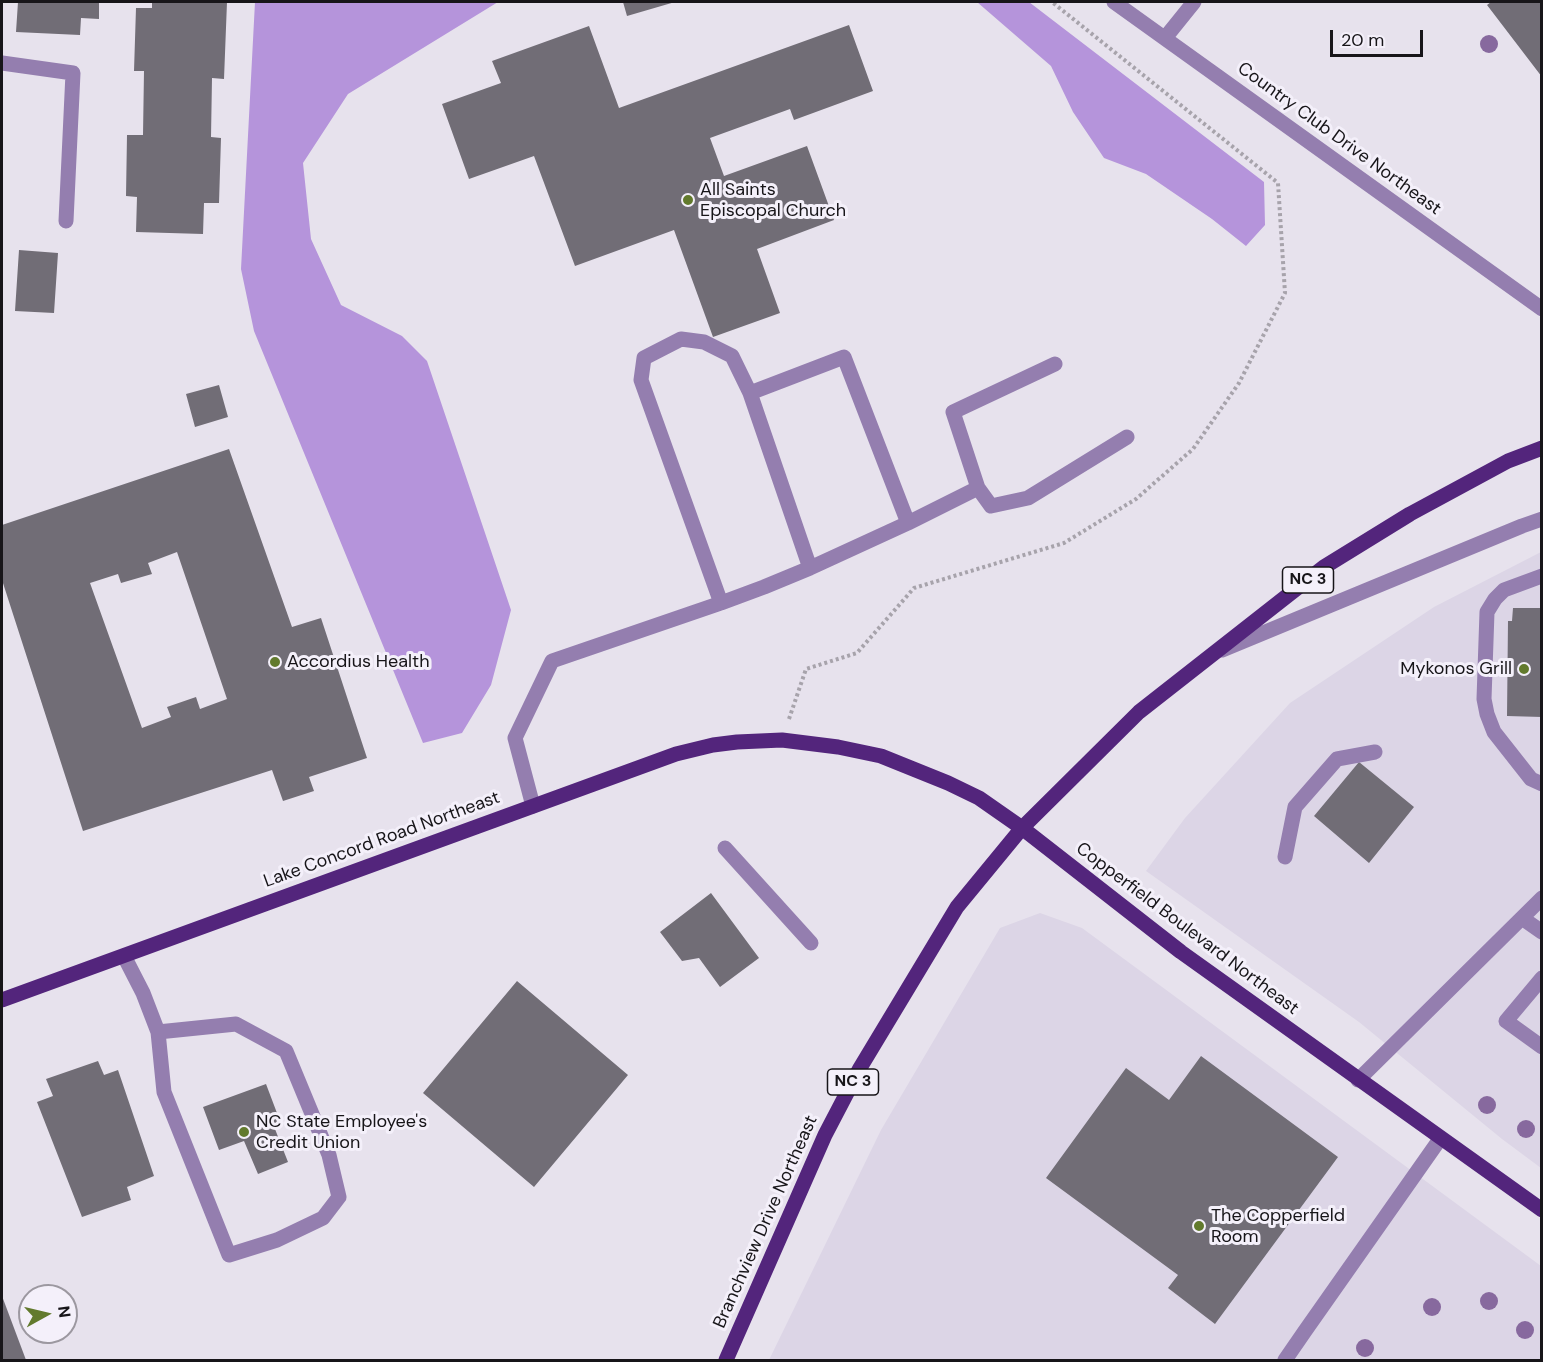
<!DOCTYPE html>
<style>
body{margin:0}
#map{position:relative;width:1543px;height:1362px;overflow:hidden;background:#e7e2ed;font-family:"DM Sans",sans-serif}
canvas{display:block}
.frame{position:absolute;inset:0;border:3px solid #171519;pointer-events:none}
.north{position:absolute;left:18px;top:1284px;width:60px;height:60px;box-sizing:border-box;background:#f4f0fa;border:2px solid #9c98a0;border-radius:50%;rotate:82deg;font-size:16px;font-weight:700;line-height:24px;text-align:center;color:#171519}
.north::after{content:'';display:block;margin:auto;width:21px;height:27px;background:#627a2d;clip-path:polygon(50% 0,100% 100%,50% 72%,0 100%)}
.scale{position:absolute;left:1330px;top:30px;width:93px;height:27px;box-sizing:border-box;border:3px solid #171519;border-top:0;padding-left:8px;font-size:18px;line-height:21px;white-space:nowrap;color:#171519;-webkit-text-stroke:4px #f4f0fa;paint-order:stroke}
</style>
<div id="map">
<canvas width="1543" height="1362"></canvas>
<div class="frame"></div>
<div class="north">N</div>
<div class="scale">20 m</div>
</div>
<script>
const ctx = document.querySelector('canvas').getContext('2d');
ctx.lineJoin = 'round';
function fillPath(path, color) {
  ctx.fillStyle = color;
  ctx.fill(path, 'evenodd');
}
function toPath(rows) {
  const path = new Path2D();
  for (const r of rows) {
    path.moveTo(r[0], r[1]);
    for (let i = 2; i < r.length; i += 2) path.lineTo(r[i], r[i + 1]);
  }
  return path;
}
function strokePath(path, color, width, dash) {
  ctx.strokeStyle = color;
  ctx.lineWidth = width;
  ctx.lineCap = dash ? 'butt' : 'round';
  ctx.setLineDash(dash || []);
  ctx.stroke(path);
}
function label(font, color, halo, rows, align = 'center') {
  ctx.font = font + ' "DM Sans",sans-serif';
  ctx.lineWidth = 6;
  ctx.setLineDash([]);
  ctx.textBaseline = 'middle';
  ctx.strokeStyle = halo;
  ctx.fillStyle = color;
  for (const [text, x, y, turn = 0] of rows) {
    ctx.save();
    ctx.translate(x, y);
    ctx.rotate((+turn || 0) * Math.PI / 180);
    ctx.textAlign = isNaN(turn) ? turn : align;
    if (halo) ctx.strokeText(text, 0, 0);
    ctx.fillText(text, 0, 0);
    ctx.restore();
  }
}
fillPath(toPath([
 [1541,552,1541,1168,1502,1139,1359,1022,1146,871,1185,818,1290,703,1434,607],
 [1040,913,1082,928,1541,1266,1541,1360,769,1360,881,1130,1000,928]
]), '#dcd5e6');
fillPath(toPath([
 [255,2,498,2,348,94,303,163,311,239,341,305,402,336,427,361,511,610,491,685,462,733,423,743,254,331,241,269],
 [977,2,1029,2,1264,182,1265,225,1246,246,1212,219,1146,174,1104,158,1073,112,1051,66]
]), '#b594db');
fillPath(toPath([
 [18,2,99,2,99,19,81,18,80,35,16,32],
 [152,2,227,2,224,79,212,78,211,137,221,138,219,203,204,203,203,234,136,232,137,197,126,196,127,135,143,135,144,71,134,71,136,8,152,8],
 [623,2,675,2,627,16],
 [1491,2,1542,2,1542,77,1487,5],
 [849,25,873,91,794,120,790,109,710,138,724,176,807,146,834,220,757,249,780,313,713,337,674,230,575,266,534,156,469,179,442,104,501,83,492,61,589,26,619,108],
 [19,250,58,253,54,313,15,311],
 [219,385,228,417,195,427,186,394],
 [229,449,292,627,321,618,367,758,309,777,314,791,283,801,272,770,83,831,2,580,2,525],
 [177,552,227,699,200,709,196,697,167,707,171,717,142,728,90,583,118,574,121,583,152,574,148,563],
 [1513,608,1542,608,1542,717,1507,716,1508,621,1512,621],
 [1359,762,1414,807,1369,863,1314,816],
 [711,893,759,958,720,987,699,958,682,961,660,932],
 [517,981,628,1075,534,1187,423,1093],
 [1201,1056,1338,1157,1215,1324,1168,1288,1178,1275,1046,1178,1126,1068,1169,1100],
 [98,1061,104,1075,118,1070,154,1176,127,1187,131,1200,82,1217,37,1102,53,1096,46,1079],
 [266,1084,280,1121,273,1124,288,1162,258,1174,244,1141,219,1150,203,1107],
 [2,1296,26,1360,2,1360]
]), '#716d76');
strokePath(toPath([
 [789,719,806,669,857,653,914,588,1064,543,1136,499,1193,449,1239,383,1285,293,1278,183,1052,2]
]), '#a7a3ab', 4, [3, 3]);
strokePath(toPath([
 [1114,2,1542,309],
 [1165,38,1194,2],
 [2,63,73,73,66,221],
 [750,393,844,357,908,523],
 [978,488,991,506,1028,498,1127,437],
 [1542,576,1504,590,1495,599,1487,612,1484,699,1487,714,1494,732,1531,779,1542,784],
 [721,603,641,380,644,358,681,339,704,342,732,356,750,393,810,568],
 [1222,650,1522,526,1542,519],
 [533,806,515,738,552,661,721,603,764,587,810,568,908,523,978,488,953,412,1055,364],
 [725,848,811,943],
 [1285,857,1295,807,1337,759,1375,752],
 [1522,918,1542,932],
 [124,956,143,993,158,1032],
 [1542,978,1506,1021,1542,1047],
 [236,1024,286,1051,329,1155,339,1197,323,1218,277,1240,229,1255,164,1092,158,1032,236,1024],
 [1358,1080,1542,898],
 [1285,1360,1305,1331,1440,1139]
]), '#947eaf', 15);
strokePath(toPath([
 [2,1000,676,754,713,745,737,742,782,740,838,747,881,756,948,783,979,798,1022,828,1181,952,1542,1210],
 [726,1360,825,1135,860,1068,957,907,1022,828,1139,712,1324,567,1410,514,1508,461,1542,448]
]), '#53257c', 15);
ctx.fillStyle = '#87699e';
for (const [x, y] of [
 [1489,44],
 [1487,1105],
 [1526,1129],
 [1489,1301],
 [1432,1307],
 [1525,1330],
 [1365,1348]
]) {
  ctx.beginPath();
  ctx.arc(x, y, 9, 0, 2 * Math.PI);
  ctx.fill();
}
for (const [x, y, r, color] of [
 [688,200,6,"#627a2d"],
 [275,662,6,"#627a2d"],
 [1524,669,6,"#627a2d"],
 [244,1132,6,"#627a2d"],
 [1199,1226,6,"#627a2d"]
]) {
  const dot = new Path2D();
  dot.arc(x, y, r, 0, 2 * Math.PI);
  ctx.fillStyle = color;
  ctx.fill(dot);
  strokePath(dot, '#f4f0fa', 2);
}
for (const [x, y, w] of [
 [1308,580,51],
 [853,1082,51]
]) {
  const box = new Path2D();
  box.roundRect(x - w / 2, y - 13, w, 26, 4.5);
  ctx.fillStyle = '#f4f0fa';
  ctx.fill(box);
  strokePath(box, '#171519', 1.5);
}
label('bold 16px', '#171519', null, [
 ["NC 3",1308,580],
 ["NC 3",853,1082]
]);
label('18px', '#171519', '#f4f0fa', [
 ["Country Club Drive Northeast",1339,139,36],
 ["Lake Concord Road Northeast",382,840,-20],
 ["Copperfield Boulevard Northeast",1187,929,37],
 ["Branchview Drive Northeast",766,1222,-66]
]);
label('18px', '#171519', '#f4f0fa', [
 ["All Saints",700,190],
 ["Episcopal Church",700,211],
 ["Accordius Health",287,662],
 ["Mykonos Grill",1512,669,"right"],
 ["NC State Employee's",256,1122],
 ["Credit Union",256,1143],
 ["The Copperfield",1211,1216],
 ["Room",1211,1237]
], 'left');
</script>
